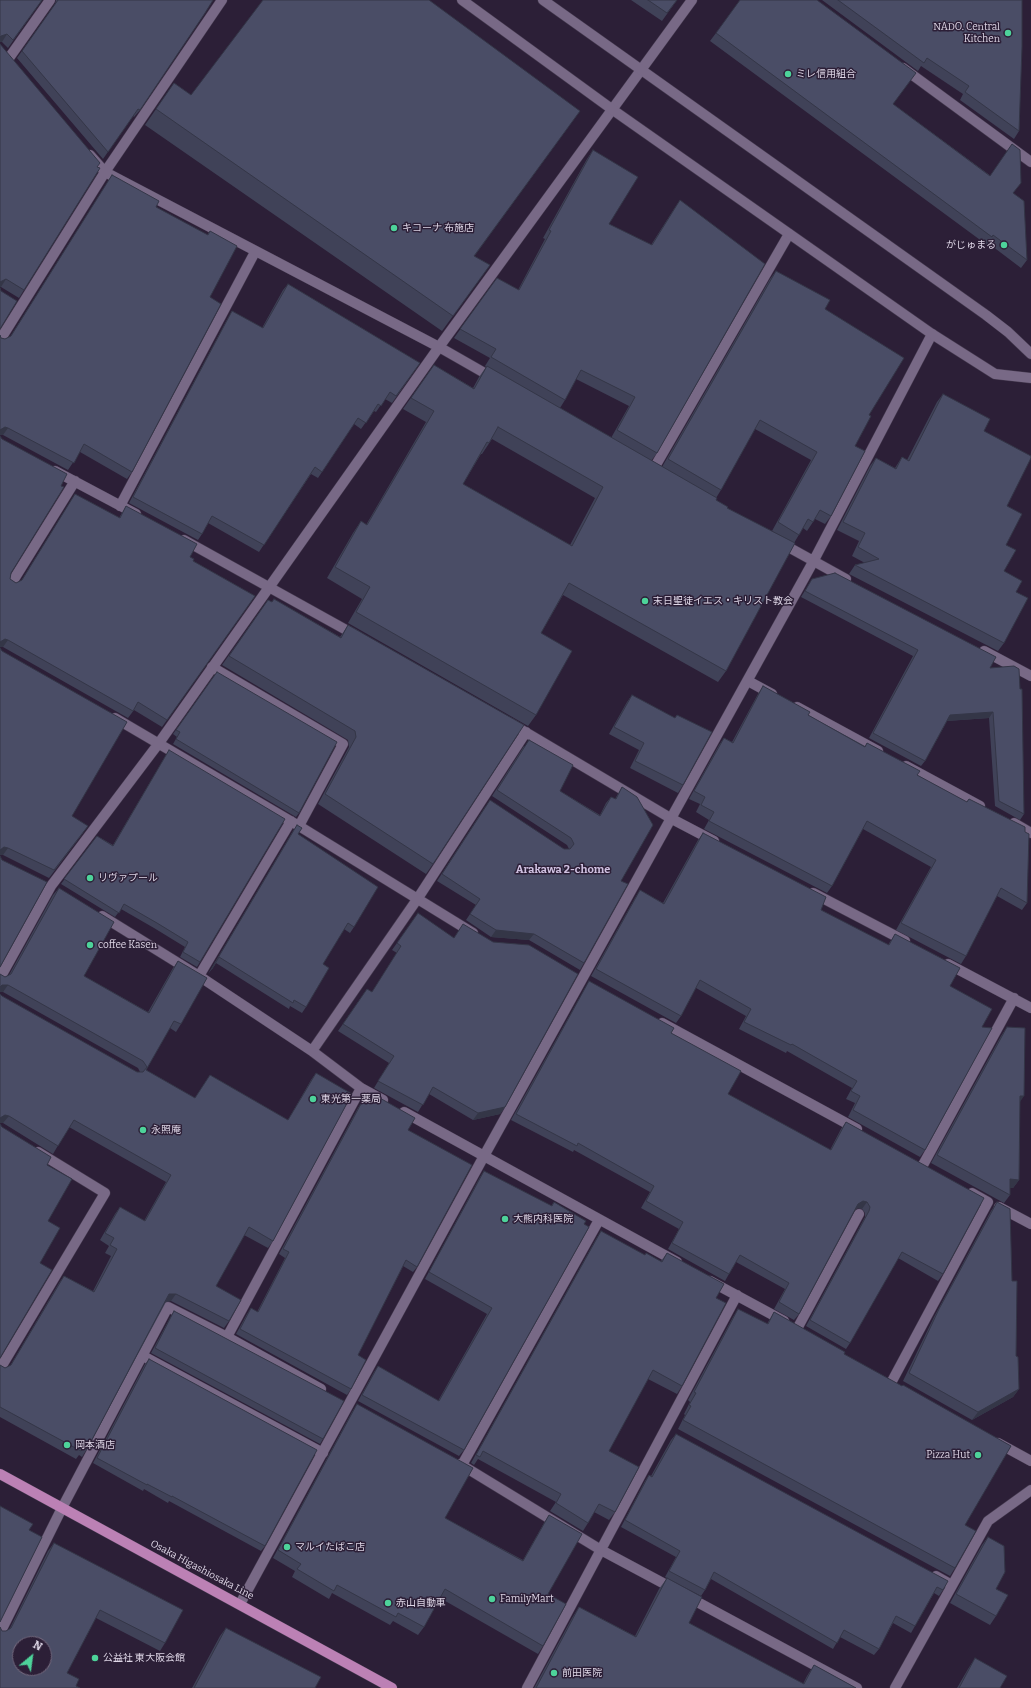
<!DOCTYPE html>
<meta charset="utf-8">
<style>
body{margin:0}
#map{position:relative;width:1031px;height:1688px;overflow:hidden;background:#2c1f37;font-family:Bitter,serif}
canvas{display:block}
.north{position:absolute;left:12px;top:1636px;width:40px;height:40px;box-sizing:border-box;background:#2c1f37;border:1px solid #73687d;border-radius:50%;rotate:29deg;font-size:11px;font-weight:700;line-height:16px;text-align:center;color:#ded6e6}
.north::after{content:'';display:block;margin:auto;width:14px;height:18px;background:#4dd39a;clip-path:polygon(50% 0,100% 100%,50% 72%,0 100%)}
</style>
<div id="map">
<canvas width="1031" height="1688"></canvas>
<div class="north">N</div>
</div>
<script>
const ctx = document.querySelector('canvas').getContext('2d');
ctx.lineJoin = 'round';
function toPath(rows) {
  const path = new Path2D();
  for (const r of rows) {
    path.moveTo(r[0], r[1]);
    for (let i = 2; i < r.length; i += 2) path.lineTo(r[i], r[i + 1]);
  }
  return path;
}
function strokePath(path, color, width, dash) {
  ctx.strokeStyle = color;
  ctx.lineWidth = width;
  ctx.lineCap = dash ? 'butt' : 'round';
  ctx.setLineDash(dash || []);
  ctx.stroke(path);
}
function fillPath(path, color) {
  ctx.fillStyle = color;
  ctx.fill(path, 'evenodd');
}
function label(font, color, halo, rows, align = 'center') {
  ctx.font = font + ' Bitter,"Noto Sans JP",serif';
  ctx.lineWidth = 3;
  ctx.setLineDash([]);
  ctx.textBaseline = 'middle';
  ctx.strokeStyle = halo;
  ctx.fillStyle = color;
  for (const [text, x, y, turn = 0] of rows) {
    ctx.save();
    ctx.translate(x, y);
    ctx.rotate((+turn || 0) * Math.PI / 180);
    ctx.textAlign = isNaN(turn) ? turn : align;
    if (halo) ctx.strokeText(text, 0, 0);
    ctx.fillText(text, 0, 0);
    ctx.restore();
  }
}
const lane = toPath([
 [903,68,1031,162],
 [212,667,343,744,299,826],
 [143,1356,323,1453]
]);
const street = toPath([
 [9,58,50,0],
 [90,155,105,172,439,347,495,379],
 [0,340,105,172,222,0],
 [653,470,789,234],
 [55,471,136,514],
 [120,506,255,252],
 [184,540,357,636],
 [781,543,846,579],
 [11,584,75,481],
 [984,651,1031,676],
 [748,681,772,694],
 [797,707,878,751],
 [115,718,299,826,473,933],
 [510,723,672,819,714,841],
 [906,766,980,806],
 [1014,823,1031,833],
 [813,893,905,941],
 [102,916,199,976,312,1051,361,1088,383,1100],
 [948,964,1031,1008],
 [199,976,291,821],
 [0,978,51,886,159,743,439,347,692,0],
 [662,1023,857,1129],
 [312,1051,418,898,526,732],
 [404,1112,677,1262],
 [923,1165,1014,998],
 [999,1207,1031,1224],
 [710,1281,784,1321],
 [797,1329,859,1214],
 [0,1369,105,1193,38,1152],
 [891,1383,988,1202,972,1193],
 [321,1389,227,1337,361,1088],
 [998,1443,1031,1461],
 [460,1464,601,1550,674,1589],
 [462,1465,599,1220],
 [936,1576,952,1585],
 [688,1597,857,1688],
 [240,1604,484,1156,813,562,932,334],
 [0,1633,62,1508,168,1307,227,1337],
 [527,1688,737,1295],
 [895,1688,988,1521,1031,1490]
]);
const secondary = toPath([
 [462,0,613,110,932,334,995,374,1031,378],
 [543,0,986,315,1008,332,1031,354]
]);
const primary = toPath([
 [0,1474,392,1688]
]);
strokePath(lane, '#44394e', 11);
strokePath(street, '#44394e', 11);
strokePath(secondary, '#44394e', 11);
strokePath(primary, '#44394e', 11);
strokePath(lane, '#786986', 10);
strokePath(street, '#786986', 10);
strokePath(secondary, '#786986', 10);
strokePath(primary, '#bc81b5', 10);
fillPath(toPath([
 [0,0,42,0,8,48,2,42,0,42],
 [56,0,213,0,140,110,134,117,133,116,103,159,17,58,55,4],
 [631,0,677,0,662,21],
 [822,0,1022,0,1019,131,1014,139,960,100,963,94,921,66,918,71],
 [716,33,893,104,1014,193,1027,260,1021,268,988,243,987,245,710,41],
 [0,45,97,167,24,290,19,298,1,287],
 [174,83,191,95,569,126,474,256,490,265,442,331,145,125],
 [593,150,609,224,651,245,674,209,680,200,657,453,651,461,662,467,770,279,776,271,825,309,869,415,855,446,831,516,825,524,815,519,807,531,803,528,794,543,726,671,718,682,563,595,541,633,536,715,528,726,348,623,362,599,327,578,353,533,361,521,366,525,426,422,403,409,434,365,473,388,479,377,486,367,485,366,490,358,454,338,497,278,518,290,545,239,543,238,587,159],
 [576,379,629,406,611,438,560,408,565,400],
 [755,429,811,460,772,531,780,536,727,508,716,500,716,498,721,490],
 [492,439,595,498,570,545,463,484,481,454,482,454],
 [112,175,156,207,207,235,210,231,210,297,132,472,127,479,80,452,68,470,3,435,1,338,5,339,10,337],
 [288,284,420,363,392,403,385,399,376,412,374,411,361,429,354,424,318,478,311,474,259,552,208,523,202,534,198,540,129,503,228,318,232,311,262,328,283,290],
 [943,394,984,431,1007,506,1006,545,1004,571,1016,592,1004,643,998,651,849,574,855,565,865,563,852,556,859,541,837,530,870,466,876,458,895,468,902,457,907,460,937,402],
 [0,436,11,573,10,579,16,583,21,581,75,494,119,518,126,506,190,557,193,561,255,596,162,727,134,710,128,718,3,647,0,647],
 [812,579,990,668,1024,814,1020,820,995,806,989,718,947,721,925,761,921,766,869,738,913,656,801,597],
 [274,599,340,637,348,625,433,864,426,874,318,804,349,747,348,740,222,665,268,600,272,602],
 [0,648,72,816,83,833,49,878,3,855,0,855],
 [217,672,299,813,296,817,173,744,177,737,173,734],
 [763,686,808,715,865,746,867,743,917,775,966,802,969,799,1027,903,1022,910,997,896,966,956,961,964,896,930,931,867,863,829,832,886,827,893,704,829,709,820,696,812,700,804,689,799,719,745,724,738,732,742,758,694],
 [632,695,675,718,677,715,683,785,678,793,630,768,639,750,609,734,627,702],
 [524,746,560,791,600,815,606,803,611,797,615,799,622,787,621,881,584,963,580,970,529,940,491,937,466,920,476,905,437,881,485,807,564,849,569,849,567,845,492,796],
 [169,750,200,962,197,967,180,957,185,947,154,928,121,909,115,917,61,884,97,836,113,845],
 [297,825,298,834,354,927,350,933,344,929,323,964,306,1007,302,1013,290,1006,289,1009,216,963,212,969,208,974,293,831],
 [703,833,821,910,888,945,895,934,950,986,982,1027,925,1150,920,1157,848,1117,855,1103,846,1099,852,1088,787,1051,786,1053,739,1029,746,1016,696,988,681,1016,676,1023,591,976,635,898,640,890,663,903,698,840],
 [59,888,84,976,148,1012,173,968,178,961,181,1024,176,1032,170,1028,146,1070,195,1098,210,1075,288,1120,311,1080,316,1073,273,1241,268,1248,244,1235,216,1286,229,1321,224,1328,171,1301,166,1302,87,1449,82,1457,79,1455,76,1459,0,1417,0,1365,5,1368,10,1366,59,1283,64,1276,93,1291,111,1256,105,1253,109,1246,100,1240,115,1214,120,1207,144,1221,166,1182,69,1127,53,1154,3,1123,0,1123,0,994,2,996,137,1072,140,1072,138,1068,3,992,5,977,9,975,53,895],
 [418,913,505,1107,500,1114,473,1120,429,1094,418,1112,374,1088,389,1063,338,1031,367,989,372,992,397,953,392,950],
 [589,981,671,1033,728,1094,830,1150,841,1129,846,1122,943,1274,938,1281,898,1258,850,1343,846,1349,806,1326,865,1217,865,1213,862,1209,858,1208,855,1210,799,1314,794,1320,774,1309,785,1289,736,1262,729,1274,725,1281,668,1249,679,1229,641,1208,650,1192,574,1150,573,1152,511,1120,585,988],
 [1007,1027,1020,1101,1019,1180,1013,1188,1010,1188,1010,1195,1004,1203,931,1163,1001,1036],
 [371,1093,408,1130,417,1267,413,1272,403,1266,358,1355,351,1389,347,1395,236,1334,247,1314,251,1308,257,1312,285,1258,279,1254,358,1108,362,1102,364,1104],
 [484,1171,551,1206,554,1202,464,1450,459,1456,358,1401,374,1372,378,1366,438,1401,487,1314,425,1279,480,1177],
 [997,1202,1012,1281,1016,1356,1019,1389,1013,1397,972,1420,903,1381,934,1317,991,1211],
 [601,1231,644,1255,661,1261,667,1253,716,1298,682,1386,677,1394,648,1379,609,1451,615,1512,609,1520,594,1512,588,1523,583,1531,550,1511,556,1502,478,1459,474,1465,471,1463,596,1239],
 [738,1309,767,1324,774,1312,844,1354,965,1525,955,1568,950,1576,678,1429,685,1415,684,1414,690,1402,688,1400,733,1317],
 [174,1311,323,1439,320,1444,151,1353,171,1316],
 [149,1359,265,1546,261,1551,169,1501,168,1503,144,1489,143,1491,93,1463,145,1364],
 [357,1404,445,1518,523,1560,544,1523,549,1515,548,1594,543,1646,538,1654,440,1598,424,1627,418,1635,393,1621,390,1625,332,1593,329,1599,292,1577,295,1571,273,1558,352,1412],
 [676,1434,943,1590,939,1596,934,1593,915,1626,911,1633,893,1623,879,1649,874,1655,840,1637,833,1649,711,1579,705,1590,701,1596,665,1577,676,1557,621,1527,645,1481,649,1475,651,1476,671,1440],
 [988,1537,996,1589,996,1616,990,1625,950,1603,982,1545],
 [54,1543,165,1643,160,1651,96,1618,67,1673,76,1686,0,1688,2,1631,6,1631,9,1630,48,1551],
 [667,1578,689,1623,803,1684,807,1676,814,1665,856,1688,534,1688,572,1618,579,1607,635,1636,659,1589],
 [226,1628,315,1688,192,1688,220,1636],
 [975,1658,1000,1688,957,1688,968,1669]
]), '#404258');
fillPath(toPath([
 [7,34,2,42,0,42,0,37,1,36],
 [580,111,569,126,463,272,474,256],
 [6,279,1,287,0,287,0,282],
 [5,427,8,428,3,435,0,435,0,430],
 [5,639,8,640,3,647,0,647,0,642],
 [993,712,989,718,946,721,950,715],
 [4,847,8,848,3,855,0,855,0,850],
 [496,930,534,934,529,940,491,937],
 [2,985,8,985,3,992,0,992,0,987],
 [1020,1096,1024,1096,1018,1105],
 [505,1107,500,1114,473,1120,478,1113],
 [5,1115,9,1116,3,1123,0,1123,0,1118],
 [1010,1179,1019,1180,1013,1188,1004,1188],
 [863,1201,867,1202,862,1209,858,1208,853,1211,858,1204],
 [169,1294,176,1294,171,1301,164,1302],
 [1019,1389,1013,1397,972,1420,978,1412]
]), '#343647');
const building = toPath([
 [0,0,42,0,13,40,7,34,1,36,0,37,0,0],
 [58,0,213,0,205,13,140,110,138,109,108,152,22,51,58,0],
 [263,0,429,0,580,111,474,256,490,265,453,316,156,109,174,83,191,95,263,0],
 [648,0,677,0,667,13,648,0],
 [740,0,817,0,916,73,893,104,990,176,1012,144,1020,150,1021,183,1013,193,1024,201,1027,260,993,235,992,237,716,33,740,0],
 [838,0,1022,0,1022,47,1019,131,965,92,969,86,927,58,924,63,838,0],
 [0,44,100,163,97,167,100,168,24,290,6,279,0,282,0,44],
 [593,150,638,177,609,224,652,245,680,200,765,264,657,453,617,430,635,397,581,370,565,400,491,357,496,349,460,329,497,278,519,290,551,231,549,230,593,150],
 [112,175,159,201,156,207,208,235,210,231,237,246,210,297,221,304,132,472,84,444,74,463,8,428,5,427,0,430,0,335,1,338,5,339,11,336,112,175],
 [776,271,830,300,825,309,904,358,869,415,871,416,855,446,865,451,831,516,820,510,813,522,808,519,799,535,778,522,817,452,760,420,721,490,668,459,776,271],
 [288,284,420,363,396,396,390,392,381,406,378,404,366,423,358,418,322,472,315,467,264,545,212,516,202,534,133,497,232,311,263,328,288,284],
 [0,288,1,291,17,301,0,329,0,288],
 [434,365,474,389,487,366,717,498,716,500,728,507,727,508,795,543,726,671,569,583,541,633,572,651,536,715,356,612,370,587,335,567,361,521,367,525,434,411,411,398,434,365],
 [498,427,603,487,572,546,463,484,487,442,489,443,498,427],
 [943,394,990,419,984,431,1031,456,1031,458,1007,506,1022,514,1006,545,1016,550,1004,571,1022,581,1016,592,1028,598,1004,643,855,565,879,559,858,547,865,533,843,522,876,458,896,469,902,457,909,461,943,394],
 [0,436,2,439,67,474,61,486,64,487,11,573,10,579,16,583,22,580,75,494,120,518,126,506,197,544,190,557,194,559,193,561,255,596,167,720,138,702,133,711,8,640,5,639,0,642,0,436],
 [835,573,996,657,990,668,1014,666,1019,669,1020,689,1022,689,1024,814,999,801,993,712,950,715,925,761,873,733,918,650,805,591,812,579,835,573],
 [274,599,341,638,348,625,524,725,433,864,325,794,356,737,355,731,229,656,268,600,272,602,274,599],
 [0,648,2,651,127,722,72,816,88,826,54,870,8,848,4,847,0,850,0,648],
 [217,672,337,742,299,813,176,739,180,732,176,730,217,672],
 [763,686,810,712,808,715,865,747,867,743,920,771,917,775,967,802,969,799,1025,827,1025,832,1029,834,1027,903,1001,888,966,956,901,923,936,860,867,821,832,886,709,821,714,812,701,805,705,797,694,791,724,738,733,743,763,686],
 [632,695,675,718,677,715,712,732,683,785,635,761,644,743,614,727,632,695],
 [529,740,573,765,560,791,600,816,611,797,616,799,622,787,637,797,653,825,621,881,628,884,584,963,534,934,496,930,470,914,480,899,442,874,490,800,564,849,570,849,574,844,571,838,497,790,529,740],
 [169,750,285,819,200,962,183,952,188,942,157,923,124,904,119,913,64,879,97,836,113,846,169,750],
 [297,825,302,828,298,834,378,887,354,927,348,923,323,964,329,968,306,1007,294,1000,293,1003,219,957,212,969,212,968,297,825],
 [703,833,826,897,821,910,889,945,895,934,960,968,950,986,992,1009,982,1027,992,1028,925,1150,853,1110,860,1096,851,1091,857,1081,792,1044,791,1045,744,1022,751,1009,700,980,681,1016,596,969,640,890,664,904,703,833],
 [0,856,2,860,47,882,0,967,0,856],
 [59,888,114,922,84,976,149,1013,178,961,207,978,181,1024,174,1021,146,1070,195,1098,210,1075,288,1120,316,1073,352,1094,273,1241,249,1227,216,1286,241,1300,229,1321,176,1294,169,1294,87,1449,84,1448,81,1451,0,1407,0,1365,5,1368,11,1365,64,1276,94,1292,117,1249,110,1245,114,1238,105,1233,120,1207,145,1221,171,1175,74,1120,58,1146,9,1116,5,1115,0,1118,0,994,2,996,137,1072,143,1072,147,1067,143,1061,8,985,2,985,0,987,0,974,5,977,11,974,59,888],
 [418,913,454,938,463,924,493,942,529,945,578,974,505,1107,478,1113,433,1087,423,1105,378,1081,394,1056,343,1024,367,989,372,992,401,946,397,943,418,913],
 [589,981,674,1028,671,1033,741,1071,728,1094,831,1150,846,1122,984,1198,943,1274,902,1252,850,1343,810,1320,869,1211,870,1207,867,1202,863,1201,858,1204,799,1314,779,1302,789,1283,740,1255,729,1274,672,1243,683,1222,646,1201,654,1186,578,1143,577,1146,516,1114,589,981],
 [1007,1027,1025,1028,1024,1096,1020,1096,1019,1180,1010,1179,1010,1195,937,1155,1007,1027],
 [371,1093,415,1118,408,1130,472,1165,417,1267,406,1260,358,1355,366,1360,351,1389,240,1329,251,1308,258,1312,289,1252,283,1249,362,1102,364,1104,371,1093],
 [0,1124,2,1127,51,1157,47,1165,72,1179,48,1221,60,1228,40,1263,52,1270,0,1358,0,1124],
 [484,1171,552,1206,554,1202,586,1221,584,1224,589,1227,464,1450,362,1395,378,1366,439,1401,492,1308,429,1272,484,1171],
 [997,1202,1010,1209,1012,1281,1017,1281,1016,1356,1018,1357,1019,1389,978,1412,909,1373,939,1309,997,1202],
 [601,1231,645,1255,646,1253,662,1262,667,1253,724,1284,716,1298,726,1303,682,1386,653,1370,609,1451,639,1467,615,1512,599,1504,588,1523,556,1503,561,1494,483,1451,480,1457,476,1455,601,1231],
 [738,1309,768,1324,774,1312,845,1352,844,1354,902,1386,903,1385,1011,1446,965,1525,976,1531,955,1568,683,1420,691,1406,689,1405,696,1393,694,1392,738,1309],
 [174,1311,344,1401,323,1439,155,1348,174,1311],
 [149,1359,317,1450,265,1546,172,1496,172,1497,147,1484,147,1485,97,1458,149,1359],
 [357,1404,473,1468,445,1518,523,1561,549,1515,582,1534,548,1594,566,1604,543,1646,445,1589,424,1627,398,1613,396,1617,337,1585,334,1591,297,1569,301,1564,278,1550,357,1404],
 [676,1434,948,1581,943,1590,937,1587,915,1626,896,1616,879,1649,844,1630,837,1643,714,1572,705,1590,669,1571,680,1551,625,1520,649,1475,652,1477,676,1434],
 [0,1506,33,1524,29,1530,42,1537,0,1622,0,1506],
 [988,1537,1004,1546,1005,1572,996,1589,1008,1595,996,1616,956,1594,988,1537],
 [54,1543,183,1610,165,1643,100,1610,67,1673,79,1679,76,1686,80,1688,0,1688,0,1627,2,1631,6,1631,11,1628,54,1543],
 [20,1644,44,1644,44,1668,20,1668,20,1644],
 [667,1578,702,1597,689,1623,804,1684,814,1665,856,1688,536,1688,579,1607,636,1637,667,1578],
 [226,1628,321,1677,315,1688,194,1688,226,1628],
 [975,1658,1007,1676,1000,1688,959,1688,975,1658]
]);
fillPath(building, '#4a4d66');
strokePath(building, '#343647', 1);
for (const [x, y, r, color] of [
 [1008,33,4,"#4dd39a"],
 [788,74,4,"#4dd39a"],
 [394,228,4,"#4dd39a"],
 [1004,245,4,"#4dd39a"],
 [645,601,4,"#4dd39a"],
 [90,878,4,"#4dd39a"],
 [90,945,4,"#4dd39a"],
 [313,1099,4,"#4dd39a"],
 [143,1130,4,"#4dd39a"],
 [505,1219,4,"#4dd39a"],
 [67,1445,4,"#4dd39a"],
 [978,1455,4,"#4dd39a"],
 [287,1547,4,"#4dd39a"],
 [492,1599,4,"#4dd39a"],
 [388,1603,4,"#4dd39a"],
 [95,1658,4,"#4dd39a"],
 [554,1673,4,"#4dd39a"]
]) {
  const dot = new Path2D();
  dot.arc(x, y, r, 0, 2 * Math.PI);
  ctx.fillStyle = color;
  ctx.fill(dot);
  strokePath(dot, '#2c1f37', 1.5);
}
label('10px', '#ded6e6', '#2c1f37', [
 ["NADO. Central",1000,27,"right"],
 ["Kitchen",1000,39,"right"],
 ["ミレ信用組合",796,74],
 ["キコーナ 布施店",402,228],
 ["がじゅまる",996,245,"right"],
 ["末日聖徒イエス・キリスト教会",653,601],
 ["リヴァプール",98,878],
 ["coffee Kasen",98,945],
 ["東光第一薬局",321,1099],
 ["永照庵",151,1130],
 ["大熊内科医院",513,1219],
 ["岡本酒店",75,1445],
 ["Pizza Hut",970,1455,"right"],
 ["マルイたばこ店",295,1547],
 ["FamilyMart",500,1599],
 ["赤山自動車",396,1603],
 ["公益社 東大阪会館",103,1658],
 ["前田医院",562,1673]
], 'left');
label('10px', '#ded6e6', '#2c1f37', [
 ["Osaka Higashiosaka Line",202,1570,28]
]);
label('bold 11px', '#d0c1e1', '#2c1f37', [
 ["Arakawa 2-chome",563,870]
]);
</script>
